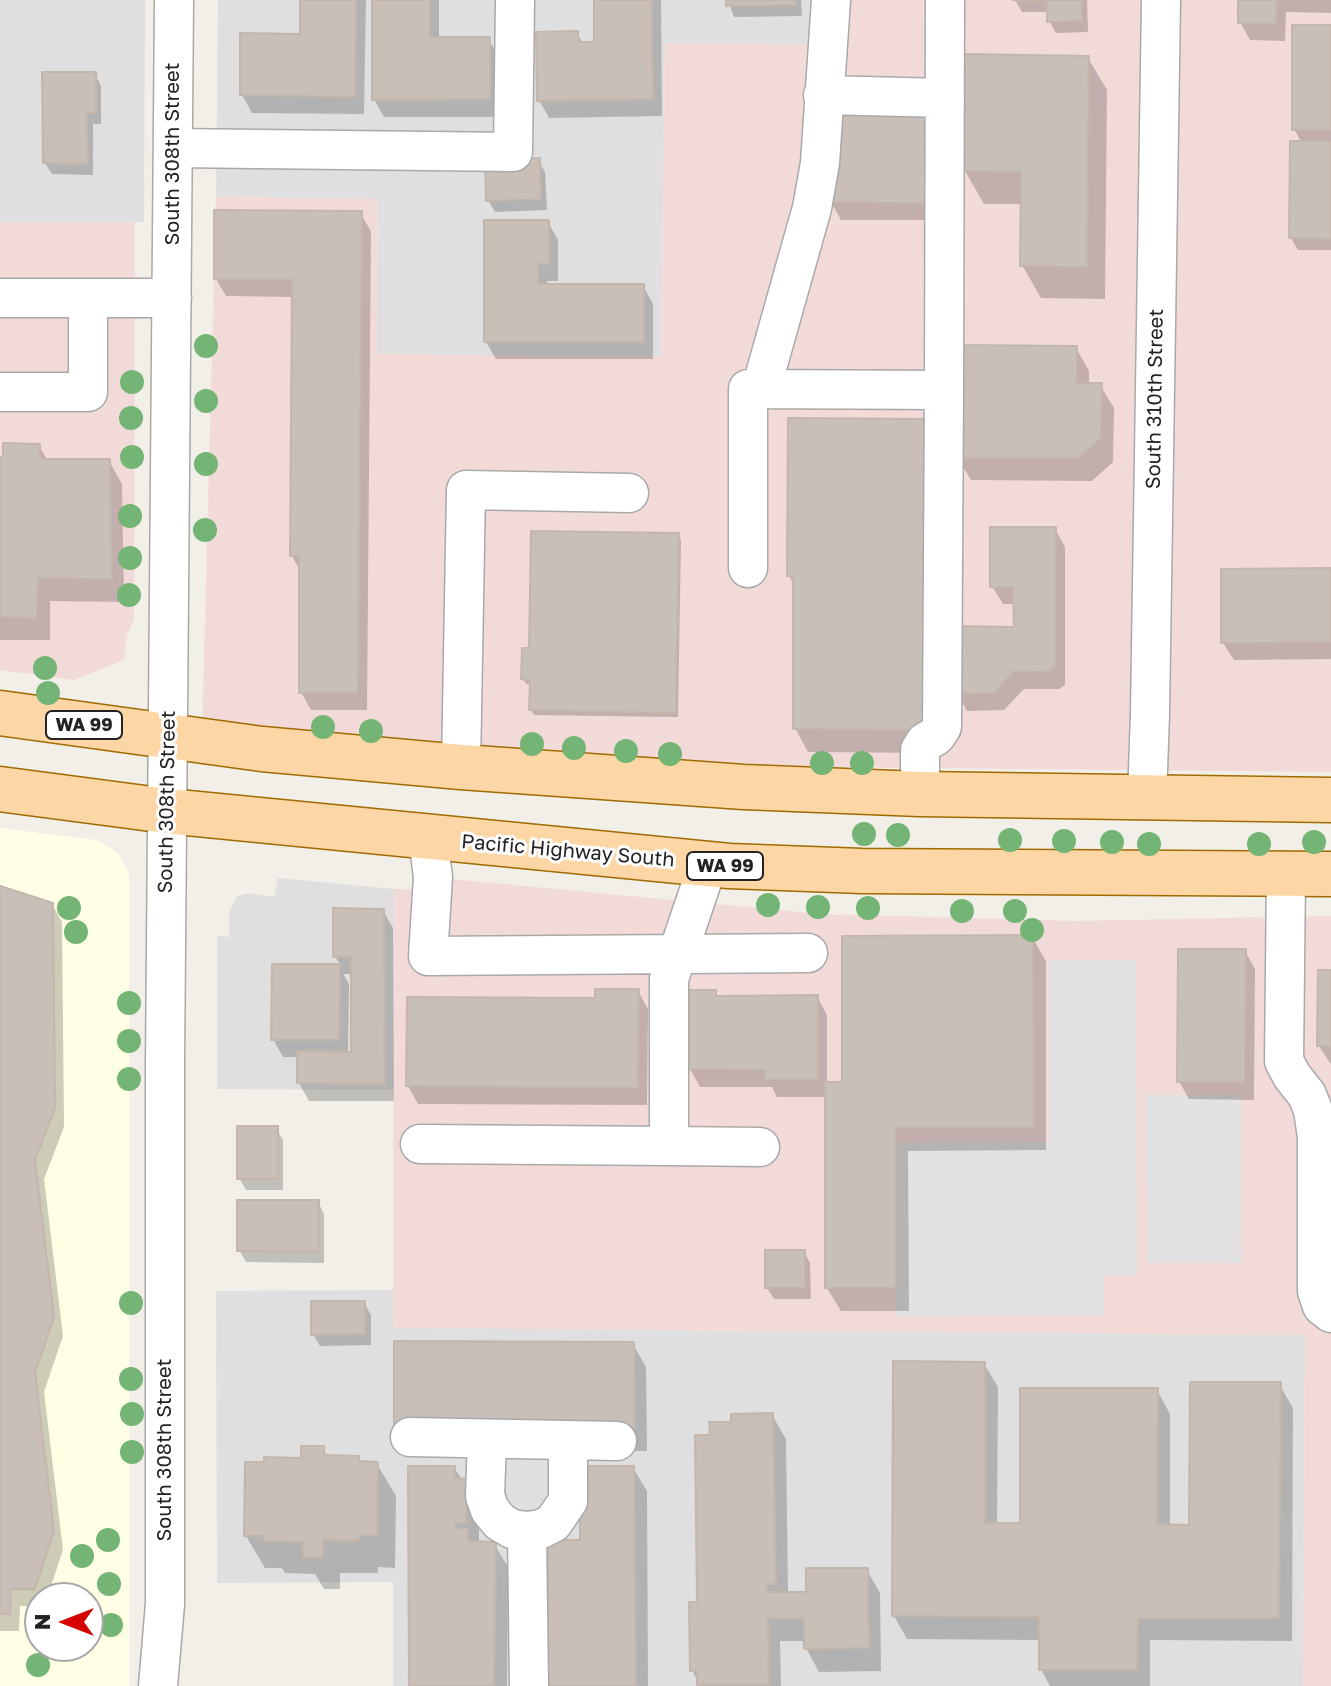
<!DOCTYPE html>
<style>
body{margin:0}
#map{position:relative;width:1331px;height:1686px;overflow:hidden;background:#f2efe9;font-family:"Golos Text",sans-serif}
canvas{display:block}
.north{position:absolute;left:24px;top:1582px;width:80px;height:80px;box-sizing:border-box;background:#fff;border:2px solid #a7a7a7;border-radius:50%;rotate:270deg;font-size:22px;font-weight:700;line-height:32px;text-align:center;color:#222}
.north::after{content:'';display:block;margin:auto;width:28px;height:36px;background:#d40000;clip-path:polygon(50% 0,100% 100%,50% 72%,0 100%)}
</style>
<div id="map">
<canvas width="1331" height="1686"></canvas>
<div class="north">N</div>
</div>
<script>
const ctx = document.querySelector('canvas').getContext('2d');
ctx.lineJoin = 'round';
function fillPath(path, color) {
  ctx.fillStyle = color;
  ctx.fill(path, 'evenodd');
}
function toPath(rows) {
  const path = new Path2D();
  for (const r of rows) {
    path.moveTo(r[0], r[1]);
    for (let i = 2; i < r.length; i += 2) path.lineTo(r[i], r[i + 1]);
  }
  return path;
}
function strokePath(path, color, width, dash) {
  ctx.strokeStyle = color;
  ctx.lineWidth = width;
  ctx.lineCap = dash ? 'butt' : 'round';
  ctx.setLineDash(dash || []);
  ctx.stroke(path);
}
function label(font, color, halo, rows, align = 'center') {
  ctx.font = font + ' "Golos Text",sans-serif';
  ctx.lineWidth = 6;
  ctx.setLineDash([]);
  ctx.textBaseline = 'middle';
  ctx.strokeStyle = halo;
  ctx.fillStyle = color;
  for (const [text, x, y, turn = 0] of rows) {
    ctx.save();
    ctx.translate(x, y);
    ctx.rotate((+turn || 0) * Math.PI / 180);
    ctx.textAlign = isNaN(turn) ? turn : align;
    if (halo) ctx.strokeText(text, 0, 0);
    ctx.fillText(text, 0, 0);
    ctx.restore();
  }
}
fillPath(toPath([
 [0,0,145,0,144,222,0,222],
 [218,0,817,0,816,44,665,43,661,357,376,354,378,199,216,197],
 [278,878,394,889,395,1090,217,1089,217,936,229,937,229,912,237,896,250,893,274,897],
 [393,1290,393,1328,1305,1335,1303,1686,393,1686,393,1582,217,1583,216,1291]
]), '#e0dfdf');
fillPath(toPath([
 [817,0,1331,0,1331,772,816,767,202,736,216,197,378,199,377,354,661,356,665,43,816,44],
 [0,222,135,222,134,619,127,635,124,660,74,680,0,670],
 [450,879,822,914,1075,921,1331,916,1331,1686,1303,1686,1305,1335,393,1328,394,889,450,890]
]), '#f2dad9');
fillPath(toPath([
 [0,828,96,840,118,853,129,874,129,1686,0,1686],
 [40,1598,88,1598,88,1646,40,1646]
]), '#ffffe5');
fillPath(toPath([
 [1049,960,1136,960,1137,1275,1104,1275,1104,1315,896,1316,896,1143,1050,1142],
 [1146,1095,1241,1095,1242,1263,1147,1263]
]), '#e2e2e2');
fillPath(toPath([
 [302,0,366,0,364,114,252,113,242,95,302,36],
 [374,0,439,0,439,39,488,39,499,56,499,117,384,117,374,99],
 [596,0,661,0,662,116,549,118,539,100,577,33,583,44,596,44],
 [728,0,801,0,802,16,734,17],
 [1015,0,1087,0,1088,32,1056,33,1049,21,1049,12,1022,12],
 [1240,0,1331,0,1331,13,1286,12,1285,41,1250,40,1240,22],
 [1331,27,1331,250,1298,250,1291,238,1302,143,1294,129],
 [1088,58,1107,90,1105,299,1041,298,1022,265,1022,204,984,204,965,171],
 [95,74,101,86,101,124,93,124,93,175,52,174,45,163],
 [929,109,938,220,841,220,831,202],
 [538,160,545,172,547,210,495,212,488,200],
 [360,213,371,231,367,710,311,710,301,692,301,572,292,556,294,297,226,296,216,279],
 [548,222,558,240,558,281,547,281,547,286,643,286,653,304,653,359,496,359,486,342],
 [1076,348,1089,371,1089,385,1100,385,1114,408,1113,462,1092,481,971,480,957,457],
 [938,445,935,753,808,752,795,728,795,586,789,576],
 [39,446,48,461,109,461,122,484,124,602,50,601,50,640,0,640,0,459],
 [1055,529,1065,547,1065,685,1059,689,1024,689,1004,710,967,711,957,693,1016,629,1015,604,1003,604,992,586],
 [678,535,681,540,678,717,534,715,531,710,532,684,526,684,523,679,531,650],
 [1331,570,1331,659,1234,660,1223,643],
 [0,888,52,904,62,922,64,1127,44,1179,63,1336,44,1392,63,1550,47,1598,40,1598,40,1606,20,1606,19,1631,0,1631],
 [383,911,393,928,394,1101,309,1101,299,1083,299,1057,283,1057,273,1039,274,966,341,966,335,956],
 [343,974,353,974,353,1054,348,1054,349,984],
 [1032,937,1046,961,1046,1150,908,1151,909,1311,841,1311,827,1288,827,1097,777,1097,772,1087,700,1087,690,1069,715,992,718,998,817,997,827,1015,827,1084,844,1084],
 [1245,951,1255,969,1254,1100,1189,1099,1179,1081],
 [1331,972,1331,1063,1330,1063,1319,1046],
 [638,991,648,1009,647,1105,418,1104,408,1086,597,1000],
 [276,1128,283,1140,283,1190,246,1190,239,1178],
 [318,1202,324,1214,324,1263,246,1262,239,1250],
 [804,1252,810,1263,811,1299,774,1299,767,1288],
 [364,1303,371,1315,371,1345,320,1346,313,1334],
 [633,1344,646,1367,647,1451,410,1450],
 [984,1364,998,1387,997,1525,1022,1525,1157,1390,1170,1414,1170,1526,1191,1527,1279,1384,1293,1408,1292,1641,1150,1640,1150,1686,1050,1686,1041,1669,1041,1640,907,1639,894,1616],
 [772,1415,786,1439,788,1594,808,1594,867,1570,880,1593,881,1671,819,1672,806,1648,806,1641,780,1641,781,1686,700,1686,692,1670,712,1437,733,1424],
 [322,1448,328,1457,358,1458,361,1463,377,1464,396,1496,395,1568,378,1567,378,1573,340,1573,340,1589,324,1589,315,1574,285,1573,282,1568,265,1568,246,1536,303,1460],
 [454,1468,479,1504,479,1543,494,1544,508,1567,507,1686,411,1686],
 [633,1468,647,1491,648,1686,549,1686,582,1542]
]), '#0003');
const building = toPath([
 [300,0,356,0,355,97,240,95,240,33,300,34,300,0],
 [372,0,430,0,430,37,490,37,490,99,372,100,372,0],
 [594,0,652,0,653,99,537,101,536,32,578,31,578,42,594,42,594,0],
 [726,0,796,0,796,5,726,6,726,0],
 [1013,0,1082,0,1082,21,1047,22,1047,1,1013,0],
 [1238,0,1277,0,1276,24,1238,23,1238,0],
 [1292,25,1331,25,1331,130,1292,130,1292,25],
 [965,54,1089,56,1087,267,1020,266,1021,172,963,171,965,54],
 [42,72,96,72,96,113,87,113,88,164,43,163,42,72],
 [829,106,930,107,929,203,829,202,829,106],
 [1290,141,1331,141,1331,239,1289,238,1290,141],
 [540,158,541,199,486,201,485,160,540,158],
 [214,210,362,211,358,693,299,693,299,556,290,556,292,279,214,279,214,210],
 [484,220,549,220,549,264,538,264,538,284,644,284,644,342,484,342,484,220],
 [956,345,1077,346,1077,383,1102,383,1101,438,1079,458,955,458,956,345],
 [788,418,925,419,923,730,793,729,793,576,787,576,788,418],
 [3,443,40,444,40,459,110,459,112,579,38,578,37,618,0,617,0,457,3,457,3,443],
 [990,527,1056,527,1056,666,1049,672,1014,671,994,693,955,694,955,626,1014,627,1013,587,990,587,990,527],
 [531,531,679,533,676,713,529,710,530,680,521,679,522,648,529,648,531,531],
 [1331,568,1331,642,1221,643,1221,569,1331,568],
 [0,886,53,903,55,1108,35,1160,54,1317,35,1373,54,1531,35,1589,11,1589,10,1614,0,1614,0,886],
 [333,908,384,909,385,1084,297,1083,297,1051,351,1052,351,957,333,957,333,908],
 [1033,935,1034,1127,896,1128,896,1288,825,1288,825,1082,842,1082,842,936,1033,935],
 [1178,949,1246,949,1245,1082,1177,1082,1178,949],
 [272,964,340,964,339,1040,271,1040,272,964],
 [1318,970,1331,970,1331,1046,1317,1046,1318,970],
 [595,989,639,989,638,1088,406,1086,407,997,595,998,595,989],
 [680,990,716,990,716,996,818,995,818,1079,765,1079,765,1070,688,1069,688,1026,680,1026,680,990],
 [237,1126,278,1126,278,1179,237,1179,237,1126],
 [237,1200,319,1200,319,1252,237,1251,237,1200],
 [765,1250,805,1250,805,1288,765,1288,765,1250],
 [311,1301,365,1301,365,1334,311,1335,311,1301],
 [394,1341,634,1342,635,1428,394,1427,394,1341],
 [893,1361,985,1362,985,1523,1020,1523,1020,1388,1158,1388,1157,1524,1189,1525,1190,1382,1281,1382,1279,1618,1138,1618,1137,1670,1039,1670,1039,1617,892,1616,893,1361],
 [773,1413,776,1584,767,1584,767,1592,806,1592,806,1568,868,1568,869,1648,804,1649,804,1618,768,1618,769,1684,697,1685,697,1671,690,1671,689,1602,697,1602,695,1435,710,1435,709,1422,731,1422,731,1414,773,1413],
 [301,1446,324,1446,324,1455,359,1456,359,1461,378,1462,377,1535,360,1535,359,1541,323,1540,323,1557,303,1557,303,1542,264,1541,264,1536,244,1536,245,1462,264,1462,264,1457,301,1458,301,1446],
 [408,1466,455,1466,455,1478,466,1479,466,1523,455,1523,455,1529,468,1529,468,1541,496,1542,494,1686,409,1686,408,1466],
 [588,1466,634,1466,636,1686,547,1686,548,1540,580,1540,580,1483,588,1483,588,1466]
]);
fillPath(building, '#c7bfb8');
strokePath(building, '#c4b6ab', 2);
const minor = toPath([
 [823,95,945,98],
 [173,148,513,152,515,0],
 [0,298,172,298],
 [761,389,812,208,820,163,831,0],
 [944,390,945,0],
 [0,392,88,392,88,298],
 [748,568,748,389,944,390,942,727,936,736,925,742,920,750,920,794],
 [461,767,466,490,629,493],
 [1147,798,1150,714,1161,0],
 [428,838,433,877,428,956,808,953],
 [1286,874,1284,1061,1292,1076,1307,1095,1313,1110,1317,1137,1317,1291,1322,1306,1331,1313],
 [420,1144,669,1146,669,979,708,864],
 [669,1146,760,1147],
 [410,1437,617,1441],
 [487,1439,485,1496,490,1510,500,1522,512,1529,527,1531,541,1529,553,1523,568,1501,568,1440],
 [527,1531,529,1686],
 [158,1686,165,1604,165,1064,174,0]
]);
const major = toPath([
 [0,713,262,749,461,767,744,787,920,794,1331,800],
 [0,789,167,811,729,866,862,871,1331,874]
]);
strokePath(minor, '#a9a9a9', 41);
strokePath(major, '#a06b00', 47);
strokePath(minor, '#fff', 38);
strokePath(major, '#fcd6a4', 44);
ctx.fillStyle = '#74b475';
for (const [x, y] of [
 [206,346],
 [132,382],
 [206,401],
 [131,418],
 [132,457],
 [206,464],
 [130,516],
 [205,530],
 [130,558],
 [129,595],
 [45,668],
 [48,693],
 [323,727],
 [371,731],
 [532,744],
 [574,748],
 [626,751],
 [670,754],
 [822,763],
 [862,763],
 [864,834],
 [898,835],
 [1010,840],
 [1064,841],
 [1112,842],
 [1314,842],
 [1149,844],
 [1259,844],
 [768,905],
 [818,907],
 [69,908],
 [868,908],
 [962,911],
 [1015,911],
 [1032,930],
 [76,932],
 [129,1003],
 [129,1041],
 [129,1079],
 [131,1303],
 [131,1379],
 [132,1414],
 [132,1452],
 [108,1540],
 [82,1556],
 [109,1584],
 [111,1625],
 [38,1665]
]) {
  ctx.beginPath();
  ctx.arc(x, y, 12, 0, 2 * Math.PI);
  ctx.fill();
}
for (const [x, y, w] of [
 [84,725,76],
 [725,866,76]
]) {
  const box = new Path2D();
  box.roundRect(x - w / 2, y - 14, w, 28, 6);
  ctx.fillStyle = '#fff';
  ctx.fill(box);
  strokePath(box, '#222', 2);
}
label('bold 18px', '#222', null, [
 ["WA 99",84,725],
 ["WA 99",725,866]
]);
label('20px', '#222', '#fff', [
 ["South 308th Street",173,154,-90],
 ["South 310th Street",1155,399,-89],
 ["South 308th Street",167,802,-89],
 ["Pacific Highway South",568,851,5],
 ["South 308th Street",165,1450,-90]
]);
</script>
